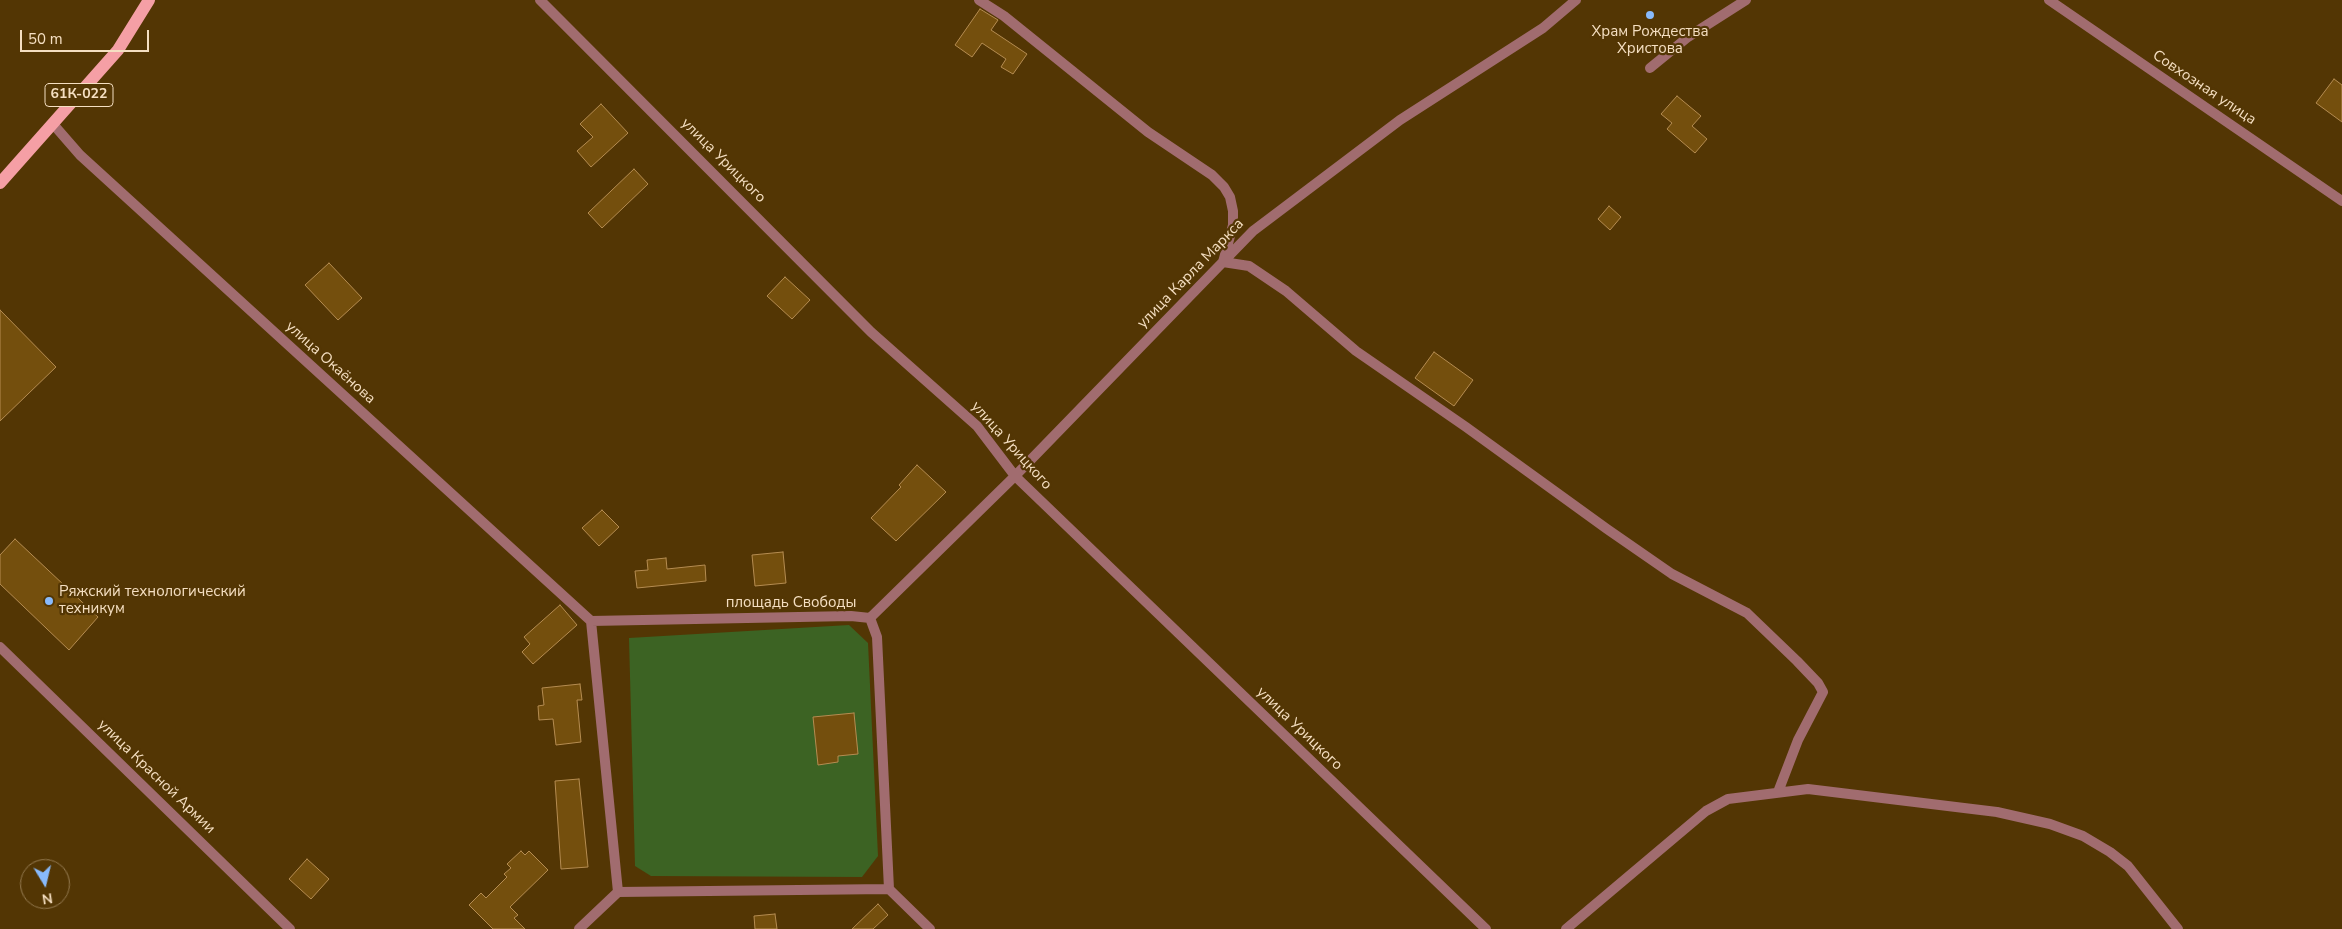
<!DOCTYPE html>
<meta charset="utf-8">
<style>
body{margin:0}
#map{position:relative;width:2342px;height:929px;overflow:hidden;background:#533604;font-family:"Nunito Sans",sans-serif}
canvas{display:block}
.north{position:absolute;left:20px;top:859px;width:50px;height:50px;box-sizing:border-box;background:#533604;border:1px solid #947a50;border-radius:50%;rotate:171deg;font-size:14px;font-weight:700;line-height:20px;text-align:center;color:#f5dfc2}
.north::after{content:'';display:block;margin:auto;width:18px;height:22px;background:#88bafc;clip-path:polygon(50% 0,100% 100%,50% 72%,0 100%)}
.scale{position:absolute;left:20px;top:30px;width:129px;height:22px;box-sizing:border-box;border:2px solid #f5dfc2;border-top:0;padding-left:6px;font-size:15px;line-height:18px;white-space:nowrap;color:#f5dfc2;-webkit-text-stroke:4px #533604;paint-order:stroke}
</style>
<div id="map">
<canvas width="2342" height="929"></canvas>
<div class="north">N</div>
<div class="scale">50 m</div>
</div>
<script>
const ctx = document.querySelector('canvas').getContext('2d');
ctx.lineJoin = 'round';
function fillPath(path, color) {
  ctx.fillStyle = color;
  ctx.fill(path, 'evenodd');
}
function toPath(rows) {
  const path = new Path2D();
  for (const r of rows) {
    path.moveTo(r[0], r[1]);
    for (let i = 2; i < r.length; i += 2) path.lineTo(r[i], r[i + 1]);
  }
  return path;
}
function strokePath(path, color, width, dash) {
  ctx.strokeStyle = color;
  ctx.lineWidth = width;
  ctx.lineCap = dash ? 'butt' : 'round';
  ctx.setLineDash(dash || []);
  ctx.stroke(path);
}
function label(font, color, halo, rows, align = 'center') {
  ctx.font = font + ' "Nunito Sans",sans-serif';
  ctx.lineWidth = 4.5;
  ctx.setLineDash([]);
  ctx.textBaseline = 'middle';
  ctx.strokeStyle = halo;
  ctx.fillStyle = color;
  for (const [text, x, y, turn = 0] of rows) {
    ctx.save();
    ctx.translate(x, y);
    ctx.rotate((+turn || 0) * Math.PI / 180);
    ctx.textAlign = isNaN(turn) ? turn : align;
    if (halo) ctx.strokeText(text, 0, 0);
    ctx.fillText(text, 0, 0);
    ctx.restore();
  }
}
fillPath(toPath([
 [849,625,868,643,878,856,862,877,651,876,635,866,629,638]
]), '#3c6323');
const building = toPath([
 [980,9,998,20,991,30,1027,54,1013,74,1001,67,1006,59,982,43,972,57,955,45,980,9],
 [2334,79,2342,85,2342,122,2316,103,2334,79],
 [1677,96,1701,116,1692,126,1707,139,1695,153,1667,129,1672,123,1661,114,1677,96],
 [601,104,628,133,591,167,577,151,593,137,580,124,601,104],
 [634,169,648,184,602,228,588,213,634,169],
 [1609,206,1621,217,1610,230,1598,219,1609,206],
 [329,263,362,298,338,320,305,285,329,263],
 [785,277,810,300,792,319,767,296,785,277],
 [0,310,56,367,0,421,0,310],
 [1434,352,1473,380,1454,406,1415,378,1434,352],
 [917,465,946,492,896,541,871,518,901,487,899,485,917,465],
 [602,510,619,527,599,546,582,528,602,510],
 [15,539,98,617,69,650,0,584,0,555,15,539],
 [783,552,786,583,755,586,752,555,783,552],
 [666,558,667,569,705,565,706,581,637,588,635,571,648,570,647,560,666,558],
 [560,605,577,625,533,664,522,652,530,644,524,637,560,605],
 [580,684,582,700,577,700,581,742,556,745,553,719,539,720,538,706,544,705,542,688,580,684],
 [854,713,858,754,838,756,838,762,818,765,813,717,854,713],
 [579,779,588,867,561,869,555,781,579,779],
 [521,851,525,855,529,851,548,870,510,907,518,915,514,918,525,929,493,929,469,905,481,893,486,898,507,877,504,874,511,868,507,864,521,851],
 [307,859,329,879,311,899,289,879,307,859],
 [878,904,888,915,873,929,852,929,878,904],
 [775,914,777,929,755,929,754,916,775,914]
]);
fillPath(building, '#744f0d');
strokePath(building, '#b58c51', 1);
strokePath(toPath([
 [540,0,871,332,977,426,1015,476,1486,929],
 [979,0,1004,16,1148,132,1212,175,1224,187,1230,197,1233,211,1233,225,1223,262,1249,266,1286,291,1356,351,1466,427,1607,529,1672,574,1747,613,1797,661,1818,683,1823,692,1798,740,1778,792],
 [2049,0,2342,201],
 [1650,68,1688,37,1746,0],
 [53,124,80,155,591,621],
 [870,618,1015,476,1253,231,1400,120,1543,28,1576,0],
 [0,647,290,929],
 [889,889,930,929],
 [618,892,591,621,851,616,870,618,877,637,889,889],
 [618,892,889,889],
 [579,929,618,892],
 [1566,929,1706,811,1728,799,1808,789,1997,812,2050,824,2083,836,2110,852,2128,866,2178,929]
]), '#a16c6f', 10);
strokePath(toPath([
 [0,183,118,50,149,0]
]), '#f59fa5', 12);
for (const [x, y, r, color] of [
 [1650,15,5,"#88bafc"],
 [49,601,5,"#88bafc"]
]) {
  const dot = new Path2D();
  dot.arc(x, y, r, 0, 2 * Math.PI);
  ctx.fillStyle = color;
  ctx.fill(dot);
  strokePath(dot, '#533604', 2);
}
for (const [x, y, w] of [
 [79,95,68]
]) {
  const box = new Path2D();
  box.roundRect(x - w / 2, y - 11.5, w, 23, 4);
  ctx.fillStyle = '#533604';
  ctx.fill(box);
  strokePath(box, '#f5dfc2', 1);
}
label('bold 14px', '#f5dfc2', null, [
 ["61К-022",79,95]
]);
label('15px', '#f5dfc2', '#533604', [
 ["Храм Рождества",1650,32],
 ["Христова",1650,49],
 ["Ряжский технологический",59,592,"left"],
 ["техникум",59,609,"left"]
]);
label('15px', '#f5dfc2', '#533604', [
 ["Совхозная улица",2204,88,34],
 ["улица Урицкого",723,161,45],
 ["улица Карла Маркса",1191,274,-46],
 ["улица Окаёнова",330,363,42],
 ["улица Урицкого",1011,446,48],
 ["площадь Свободы",791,603],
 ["улица Урицкого",1299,729,44],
 ["улица Красной Армии",156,777,44]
]);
</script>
